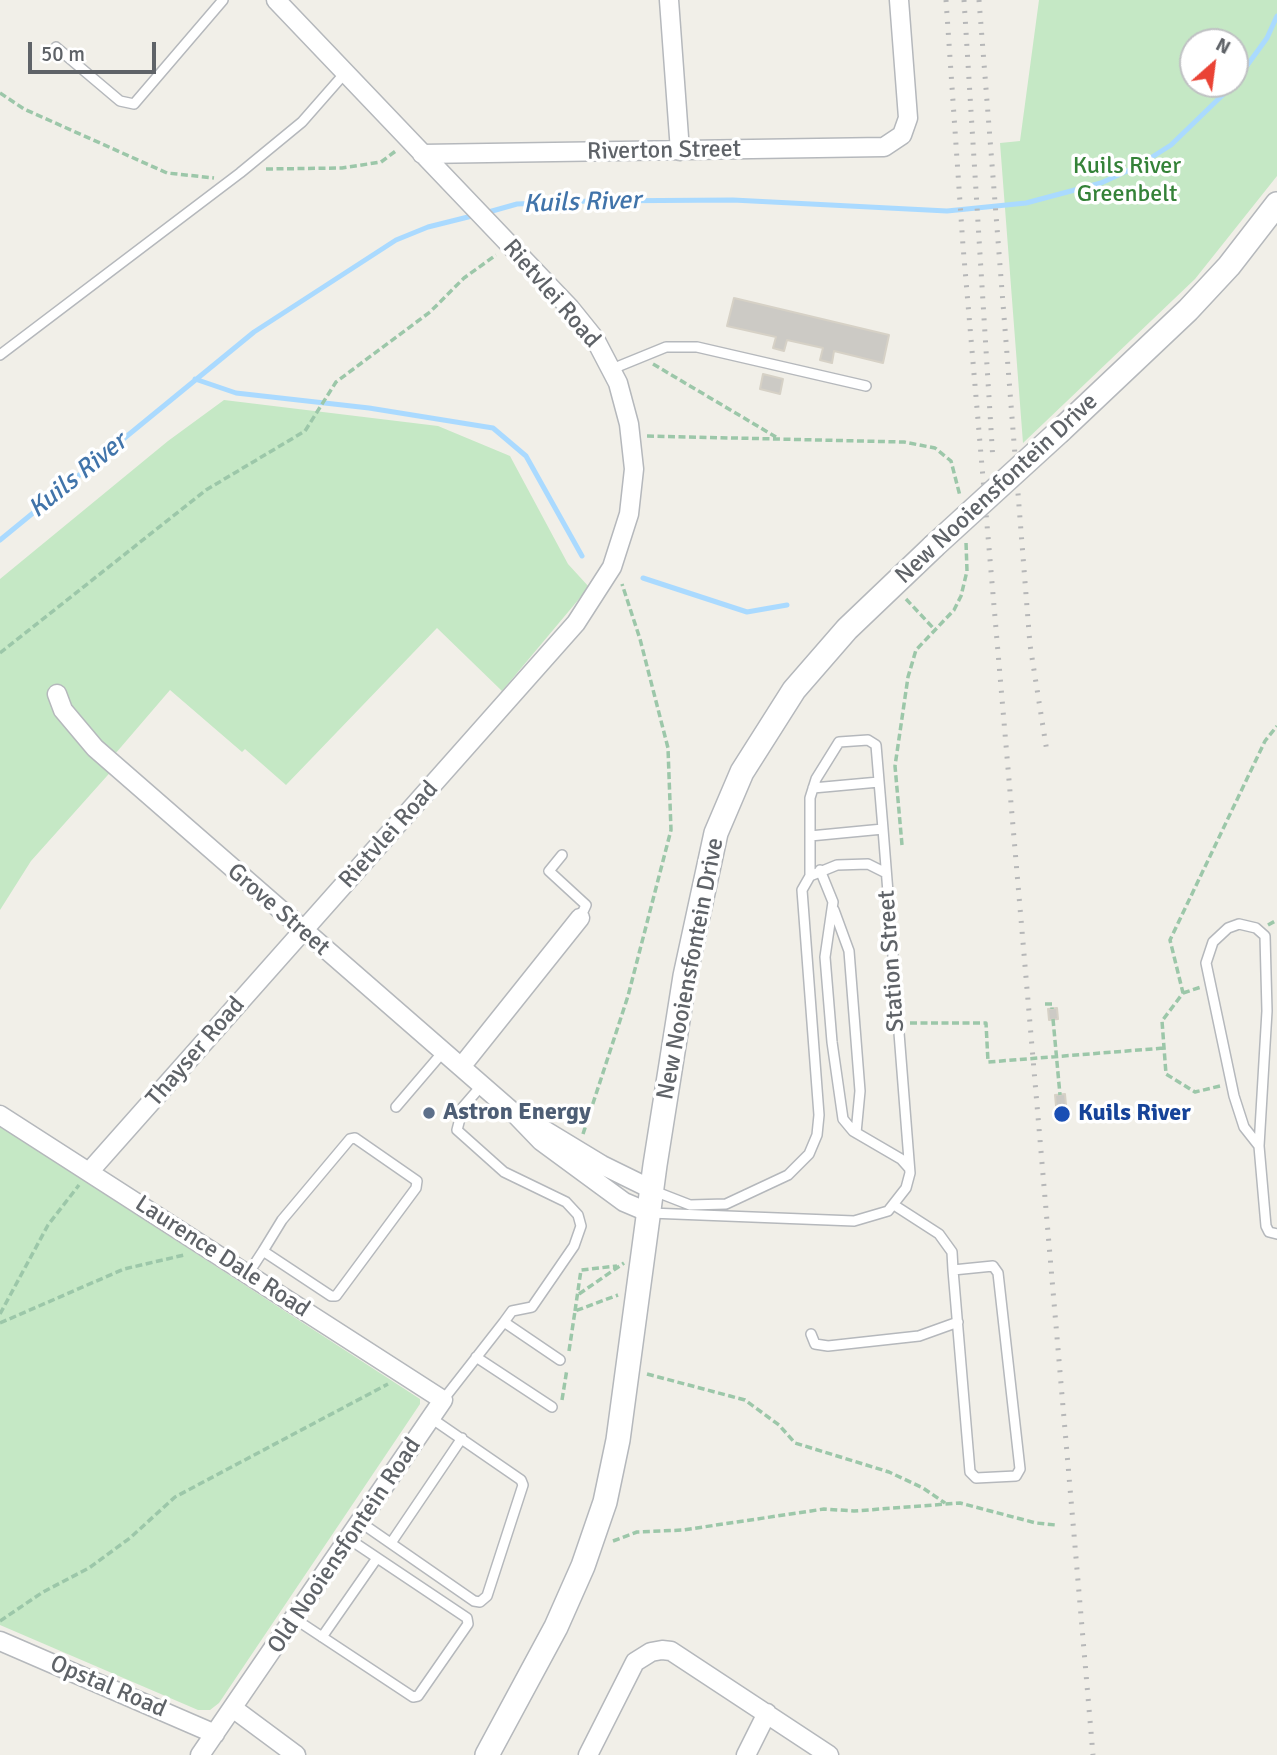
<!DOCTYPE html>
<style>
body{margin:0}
#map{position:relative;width:1277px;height:1755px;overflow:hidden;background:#f1efe8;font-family:Signika,sans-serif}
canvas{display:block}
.north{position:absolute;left:1179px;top:28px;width:70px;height:70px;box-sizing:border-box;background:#fff;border:2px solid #bfc1c3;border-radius:50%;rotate:28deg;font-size:19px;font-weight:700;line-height:28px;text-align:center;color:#5f6368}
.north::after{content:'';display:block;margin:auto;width:24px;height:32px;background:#ea4335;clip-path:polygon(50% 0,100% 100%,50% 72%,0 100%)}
.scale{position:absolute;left:28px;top:42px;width:128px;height:32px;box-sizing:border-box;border:4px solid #5f6368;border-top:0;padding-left:9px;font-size:21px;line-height:24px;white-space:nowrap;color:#5f6368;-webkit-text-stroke:5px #fff;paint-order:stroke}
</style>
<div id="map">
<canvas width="1277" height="1755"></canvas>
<div class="north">N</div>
<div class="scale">50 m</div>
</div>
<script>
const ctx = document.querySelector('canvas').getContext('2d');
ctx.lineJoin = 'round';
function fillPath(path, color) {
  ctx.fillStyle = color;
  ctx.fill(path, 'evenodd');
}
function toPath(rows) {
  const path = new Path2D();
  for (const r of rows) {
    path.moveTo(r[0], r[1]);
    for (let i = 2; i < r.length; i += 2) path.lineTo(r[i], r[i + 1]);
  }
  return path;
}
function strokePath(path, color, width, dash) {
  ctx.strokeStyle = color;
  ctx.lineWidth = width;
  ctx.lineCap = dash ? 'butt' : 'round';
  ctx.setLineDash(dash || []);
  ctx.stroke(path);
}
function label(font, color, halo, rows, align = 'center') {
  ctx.font = font + ' Signika,sans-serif';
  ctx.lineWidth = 7;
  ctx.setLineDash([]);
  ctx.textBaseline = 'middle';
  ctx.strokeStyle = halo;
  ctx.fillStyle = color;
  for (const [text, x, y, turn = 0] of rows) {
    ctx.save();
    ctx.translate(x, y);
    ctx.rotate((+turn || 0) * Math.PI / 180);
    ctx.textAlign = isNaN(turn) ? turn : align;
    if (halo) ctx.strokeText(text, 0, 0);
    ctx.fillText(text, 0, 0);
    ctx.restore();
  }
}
fillPath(toPath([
 [1039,0,1277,0,1277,176,1195,279,1023,443,1000,143,1020,141],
 [1235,42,1235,84,1193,84,1193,42],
 [224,400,438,426,510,456,568,564,589,587,502,691,437,628,286,785,245,749,242,752,170,690,109,761,115,767,31,861,0,910,0,579,168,441],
 [0,1126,420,1399,420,1404,219,1703,210,1710,198,1710,0,1625]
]), '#c5e8c5');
strokePath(toPath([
 [1235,82,1267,38,1277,16],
 [485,213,517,204,589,201,733,200,947,211,1026,203,1101,183,1138,166,1171,145,1234,84],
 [195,379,236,393,369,408,493,428,526,456,582,556],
 [0,540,254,332,396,240,428,227,476,215],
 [643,578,747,612,787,605]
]), '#aadaff', 5);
const building = toPath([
 [734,298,889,335,883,363,834,351,832,363,820,360,823,348,787,340,784,351,773,348,776,337,727,326,734,298],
 [763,374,783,379,780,394,760,389,763,374],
 [1057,1008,1058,1019,1049,1020,1048,1009,1057,1008],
 [1065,1094,1066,1105,1056,1106,1055,1095,1065,1094]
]);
fillPath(building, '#cccac5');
strokePath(building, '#d6d1c6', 2);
const service = toPath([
 [56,47,120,101,134,104,223,0],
 [0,355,240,173,302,122,345,73],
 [612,369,666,347,697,347,866,386],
 [813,788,879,782],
 [810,836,883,829],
 [562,855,549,871,586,905,580,918],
 [820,870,833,902,825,957,832,1042,843,1119,853,1131,901,1159,909,1168],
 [834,910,849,951,860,1091,856,1133],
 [482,1085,463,1107,457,1130,504,1172,566,1202,578,1215,581,1226,574,1246,532,1307,512,1311,504,1322],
 [396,1107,443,1052],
 [1259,1146,1244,1127,1234,1096,1206,963,1213,942,1228,928,1239,924,1256,928,1265,936,1267,1011,1259,1146,1266,1226,1269,1232,1277,1234],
 [654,1191,690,1205,726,1204,788,1175,809,1154,817,1135,819,1115,802,890,810,876,837,865,868,864,884,872],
 [894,1205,939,1234,952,1252,953,1270,970,1472,976,1478,1016,1476,1020,1469,998,1273,993,1266,953,1270],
 [650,1213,854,1221,888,1211,906,1188,910,1173,883,829,876,745,868,740,839,742,816,779,810,798,810,876],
 [248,1274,263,1251,282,1220,350,1139,355,1138,417,1181,416,1188,336,1296,331,1296,263,1251],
 [811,1334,815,1344,828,1346,919,1336,958,1322],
 [476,1357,552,1407],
 [443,1400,504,1322,560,1360],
 [360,1522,474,1601,480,1602,487,1596,523,1485,521,1480,431,1418],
 [391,1543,462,1438],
 [295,1619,413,1697,418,1696,468,1624,467,1618,349,1539],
 [322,1637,377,1558]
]);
const minor = toPath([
 [669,0,680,151],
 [422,154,884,147,902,135,908,118,899,0],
 [57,694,63,710,95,748,515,1114,541,1141,624,1202,650,1213],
 [461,1067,580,918],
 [0,1115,443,1400,200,1755],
 [536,1125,602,1165,653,1190],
 [89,1172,576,623,612,567,629,514,634,469,629,424,618,383,595,339,570,308,276,0],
 [0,1641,215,1734],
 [234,1709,296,1755],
 [588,1755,635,1662,651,1652,662,1650,671,1651,829,1755],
 [746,1755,767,1713]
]);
const tertiary = toPath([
 [1060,431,1188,310,1229,266,1277,204],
 [487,1755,556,1627,583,1566,605,1502,618,1440,655,1165,685,976,716,833,742,772,794,690,847,629,934,546]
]);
strokePath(service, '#b5b8bc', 12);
strokePath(minor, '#b5b8bc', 21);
strokePath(tertiary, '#b5b8bc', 26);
strokePath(toPath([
 [0,93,24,109,167,173,214,178],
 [266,169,342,168,381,162,397,150],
 [653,364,776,437],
 [647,436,904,442,935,448,951,461,960,496],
 [906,599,936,631],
 [0,653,206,490,305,431,336,382,430,312,464,278,496,255],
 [902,845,895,766,908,677,916,650,954,610,961,596,967,571,966,542],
 [1268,925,1277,920],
 [1183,993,1201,987],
 [1045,1004,1052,1004,1052,1009],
 [1053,1019,1060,1095],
 [910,1023,986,1023,988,1062,1164,1048],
 [1220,1086,1195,1092,1166,1074,1162,1021,1183,993,1170,940,1265,741,1277,726],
 [1054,1110,1061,1110,1061,1105],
 [583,1134,628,996,671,830,668,748,640,639,622,584],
 [579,1294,624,1263],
 [575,1311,581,1270,617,1266],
 [0,1314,48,1225,79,1185],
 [0,1323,124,1269,184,1255],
 [569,1351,575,1311,618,1295],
 [647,1374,745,1400,779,1425,795,1443,889,1472,923,1488,945,1503],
 [562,1400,567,1369],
 [613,1541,637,1532,683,1530,824,1509,854,1511,960,1503,1036,1523,1056,1525],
 [0,1621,43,1592,89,1568,130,1538,175,1497,388,1384]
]), '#9cc7a9', 3.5, [7, 3.5]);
strokePath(service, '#fff', 9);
strokePath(minor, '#fff', 18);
strokePath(tertiary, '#fff', 23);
strokePath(toPath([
 [946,0,963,246,1093,1755],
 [964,0,993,461],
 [979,0,1030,645,1047,752]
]), '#b6b7b8', 5, [2, 9]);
const tertiaryBridge = toPath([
 [934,546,1060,431]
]);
strokePath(tertiaryBridge, '#b5b8bc', 26, []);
strokePath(tertiaryBridge, '#fff', 23);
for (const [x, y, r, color] of [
 [429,1113,7,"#5c6f8a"],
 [1062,1114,9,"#1a4fb4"]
]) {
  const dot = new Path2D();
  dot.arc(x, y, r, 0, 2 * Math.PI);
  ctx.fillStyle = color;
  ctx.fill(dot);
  strokePath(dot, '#fff', 2.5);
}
label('24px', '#5f6368', '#fff', [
 ["Riverton Street",664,151,-1],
 ["Rietvlei Road",551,294,49],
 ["New Nooiensfontein Drive",997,489,-43],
 ["Rietvlei Road",389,835,-48],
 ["Grove Street",278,910,41],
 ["Station Street",892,961,-94],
 ["New Nooiensfontein Drive",691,969,-79],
 ["Thayser Road",196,1052,-49],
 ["Laurence Dale Road",222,1257,33],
 ["Old Nooiensfontein Road",345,1546,-56],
 ["Opstal Road",108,1687,23]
]);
label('24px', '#348238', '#fff', [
 ["Kuils River",1127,167],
 ["Greenbelt",1127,195]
]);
label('bold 24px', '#4e5e75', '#fff', [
 ["Astron Energy",443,1113]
], 'left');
label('bold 24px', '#164399', '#fff', [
 ["Kuils River",1078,1114]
], 'left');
label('italic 26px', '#4174aa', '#fff', [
 ["Kuils River",582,203,-2],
 ["Kuils River",78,476,-39]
]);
</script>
